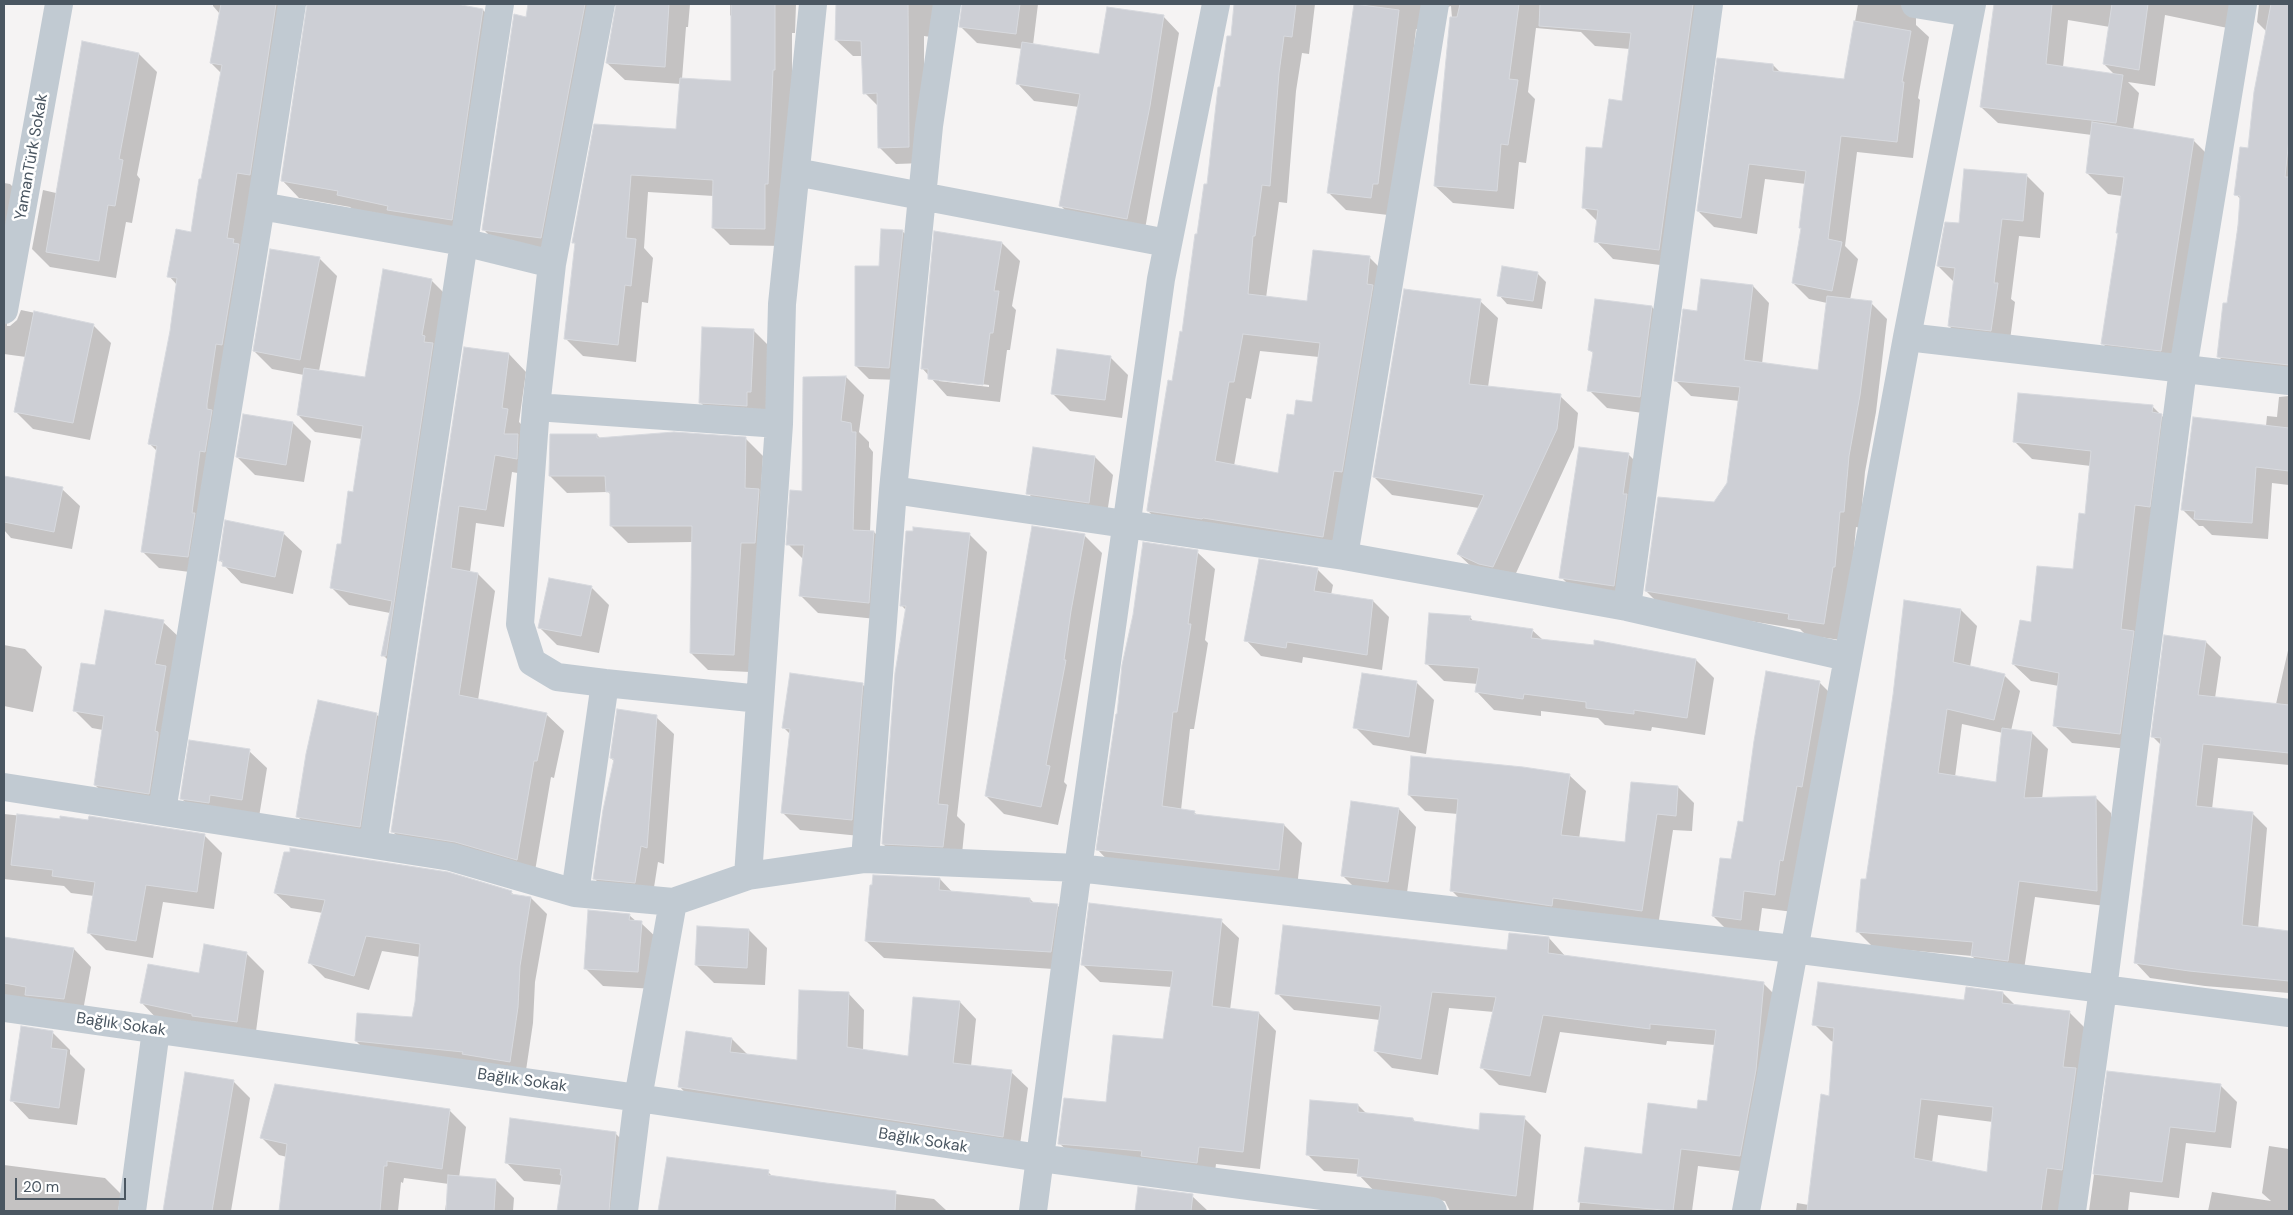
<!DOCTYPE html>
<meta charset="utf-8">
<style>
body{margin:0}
#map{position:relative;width:2293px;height:1215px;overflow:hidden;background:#f5f3f3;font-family:"DM Sans",sans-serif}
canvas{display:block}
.frame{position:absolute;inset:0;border:5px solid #4a5661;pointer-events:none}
.scale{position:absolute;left:15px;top:1178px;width:111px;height:22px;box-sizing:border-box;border:2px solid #4a5661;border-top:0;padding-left:6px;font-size:15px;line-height:18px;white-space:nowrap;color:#4a5661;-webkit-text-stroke:4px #fff;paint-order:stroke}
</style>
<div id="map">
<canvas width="2293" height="1215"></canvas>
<div class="frame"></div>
<div class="scale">20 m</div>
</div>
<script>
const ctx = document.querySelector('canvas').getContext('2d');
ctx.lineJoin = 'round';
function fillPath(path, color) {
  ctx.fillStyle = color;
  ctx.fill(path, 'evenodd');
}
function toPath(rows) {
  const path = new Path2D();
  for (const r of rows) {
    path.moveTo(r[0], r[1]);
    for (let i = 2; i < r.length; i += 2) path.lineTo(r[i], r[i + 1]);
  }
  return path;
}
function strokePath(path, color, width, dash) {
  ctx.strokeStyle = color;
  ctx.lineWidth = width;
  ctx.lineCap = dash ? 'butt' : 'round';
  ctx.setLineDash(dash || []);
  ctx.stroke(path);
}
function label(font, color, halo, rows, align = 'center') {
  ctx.font = font + ' "DM Sans",sans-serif';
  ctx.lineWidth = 5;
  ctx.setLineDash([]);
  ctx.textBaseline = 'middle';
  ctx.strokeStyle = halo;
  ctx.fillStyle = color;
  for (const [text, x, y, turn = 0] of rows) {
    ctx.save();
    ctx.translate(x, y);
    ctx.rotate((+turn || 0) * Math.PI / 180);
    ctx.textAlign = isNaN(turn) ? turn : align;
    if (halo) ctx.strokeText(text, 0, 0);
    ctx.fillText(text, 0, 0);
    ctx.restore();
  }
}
fillPath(toPath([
 [213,4,452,4,483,10,500,27,468,236,356,212,350,207,299,198,282,180,309,6,303,6,205,574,159,568,142,551,157,451,150,444,171,331,177,285,169,276,192,233,222,74,211,63,220,14,213,6],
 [529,4,690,4,688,27,686,27,682,79,733,83,732,17,730,15,730,4,796,4,795,33,792,33,792,87,791,87,782,246,730,245,713,228,714,196,648,192,644,248,653,258,648,303,642,302,636,362,583,356,566,339,576,245,573,242,595,125,677,131,681,84,625,80,607,63,618,6,614,6,558,255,501,247,483,229],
 [838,4,1038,4,1033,45,1100,55,1163,16,1179,33,1144,235,1077,222,1061,206,1079,107,1034,101,1018,84,1023,49,977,43,961,27,963,5,958,5,944,39,924,36,924,163,896,164,880,148,879,107,865,93,863,56,853,56,836,40],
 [1235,4,1315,4,1309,54,1302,53,1296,91,1287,203,1279,202,1266,298,1309,303,1369,257,1387,275,1340,554,1166,528,1148,511,1183,333,1208,185,1221,88,1232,38],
 [1260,351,1319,357,1313,403,1295,416,1279,474,1234,466,1246,398,1251,399],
 [1356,4,1701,4,1676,267,1613,259,1596,241,1598,222,1583,207,1603,150,1623,102,1630,49,1595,46,1581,32,1536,28,1528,92,1535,99,1526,163,1519,162,1514,209,1453,203,1435,186,1452,18,1451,6,1448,7,1435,31,1416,29,1396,201,1388,215,1346,210,1328,192],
 [1858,4,1936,4,1916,18,1916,25,1929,37,1918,98,1920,100,1913,158,1857,152,1845,246,1858,259,1850,300,1871,303,1887,319,1876,412,1865,472,1860,528,1856,527,1851,583,1840,640,1806,635,1800,629,1662,607,1646,591,1729,483,1740,401,1691,396,1675,380,1698,313,1753,286,1769,303,1762,364,1819,371,1827,303,1809,299,1793,283,1802,229,1800,227,1806,184,1765,179,1757,234,1714,227,1698,211,1773,65,1781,73,1845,81],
 [1995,4,2251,4,2242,31,2165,15,2155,86,2128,82,2139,93,2133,130,2193,140,2215,162,2182,371,2123,364,2102,343,2119,234,2118,233,2122,196,2108,194,2087,173,2092,135,1998,123,1981,107],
 [2068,20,2110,27,2104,64,2115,75,2063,67],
 [2259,4,2289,4,2289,379,2235,373,2218,356,2228,305,2241,200,2236,194,2249,150,2267,32,2257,22],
 [83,43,139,54,157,72,137,175,140,179,132,223,126,222,116,278,50,267,32,249,43,190,56,193],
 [2027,176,2044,193,2040,238,2019,236,2011,299,2015,302,2009,348,1967,343,1949,326,1954,282,1938,266,1960,225],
 [4,183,10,184,28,202,4,295],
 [902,231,916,244,902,380,869,379,856,366,880,267],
 [1002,243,1020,261,1012,306,1016,310,1010,350,1007,350,1000,402,947,396,922,368],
 [939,379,989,385,989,387,939,381],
 [319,258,337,276,319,371,366,378,431,280,448,297,400,672,383,655,390,613,349,605,332,588,354,493,362,439,315,432,298,415,304,375,272,369,254,351],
 [1537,273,1546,282,1542,309,1507,304,1499,295],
 [1480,301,1498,318,1488,387,1560,396,1578,413,1574,447,1511,584,1476,571,1458,554,1479,508,1392,495,1374,477],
 [1652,307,1669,325,1657,415,1607,408,1589,390,1594,354,1590,350],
 [21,310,93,325,111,343,90,440,33,429,15,411,26,357,4,354,4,317,7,321,7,326,10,326,17,320],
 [753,330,771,348,769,410,718,420,700,402],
 [465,348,509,354,526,372,519,422,525,428,534,476,512,472,504,527,476,523,470,572,478,574,495,591,478,700,546,714,564,731,554,778,551,777,534,877,410,849,392,831],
 [1110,357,1128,375,1122,418,1070,411,1052,393],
 [846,377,864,395,859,432,869,442,869,447,873,452,870,532,874,532,892,550,886,620,818,613,800,595,804,560,788,544,803,492,804,378],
 [2289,396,2289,485,2272,483,2268,539,2212,535,2203,526,2199,526,2182,509,2266,426,2267,416,2277,417,2279,397],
 [2152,406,2178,432,2137,750,2072,743,2055,726,2059,686,2031,681,2013,664,2032,623,2074,571,2086,515,2091,466,2032,459,2014,441],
 [293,423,311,441,304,482,255,475,237,457],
 [597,435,601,439,746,439,763,456,750,672,708,670,691,653,693,542,628,543,611,526,611,495,608,492,567,493,550,476],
 [1628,454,1646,472,1632,603,1579,595,1561,577],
 [1095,457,1113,475,1106,520,1045,511,1028,493],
 [4,477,62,489,80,506,72,549,11,538,4,530],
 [226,521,284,534,302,551,293,594,241,583,224,565,220,560],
 [969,534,987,552,957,816,965,824,961,864,901,861,883,844,906,610,901,605],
 [1084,535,1102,553,1064,782,1067,785,1058,825,1004,814,986,796],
 [1197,552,1215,569,1205,640,1208,643,1194,729,1190,729,1181,810,1194,812,1198,816,1284,825,1302,843,1297,887,1115,868,1098,850],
 [1317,569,1333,585,1331,595,1373,601,1389,617,1382,670,1303,657,1302,663,1261,656,1246,640],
 [591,587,609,605,599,653,557,645,539,627],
 [1961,610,1977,626,1970,667,2004,675,2020,691,2011,731,2032,733,2048,749,2042,799,2095,797,2111,813,2113,907,2035,897,2023,976,1988,972,1972,956,1873,947,1857,931,1867,881],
 [1962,724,2003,733,1997,784,1955,777],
 [1470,617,1474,622,1532,630,1543,640,1696,660,1714,678,1705,735,1652,727,1651,731,1605,725,1598,718,1541,711,1541,716,1494,710,1477,692,1478,684,1444,681,1426,663],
 [163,622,181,639,166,811,113,803,95,785,103,730,92,728,74,710],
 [2206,642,2221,657,2215,698,2276,704,2289,646,2289,765,2218,758,2212,809,2252,813,2267,828,2258,929,2289,932,2289,993,2205,986,2150,978,2135,962,2161,745,2153,737],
 [4,645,25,649,42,667,33,712,4,706],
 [1819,682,1837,700,1793,912,1762,908,1758,937,1731,934,1713,916,1744,824],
 [1417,683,1434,700,1426,754,1373,745,1355,727],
 [862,684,880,702,870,837,800,830,783,813,791,735,783,727],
 [376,714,394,732,377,844,315,834,297,816],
 [656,717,674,734,664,864,658,862,652,900,611,896,594,878,614,761,611,758],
 [249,751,267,768,259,817,199,816,181,798],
 [1569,775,1586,791,1579,839,1626,844,1678,787,1694,803,1692,831,1673,830,1658,926,1467,906,1451,890,1458,814,1425,811,1409,795],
 [1399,809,1416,827,1406,900,1360,893,1342,875],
 [4,814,204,835,222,853,214,909,163,902,153,958,106,950,88,932,94,896,71,893,64,886,4,879],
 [940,879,953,893,1030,899,1034,903,1057,905,1075,923,1069,970,884,958,866,941],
 [511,892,515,896,531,898,547,914,535,982,533,1023,525,1077,372,1057,356,1041,413,1018,417,1002,420,957,382,951,369,990,325,978,309,962,323,913,291,908,275,893],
 [629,915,637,922,641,923,659,940,655,989,603,986,585,968],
 [1221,921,1239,938,1230,1010,1259,1013,1276,1031,1260,1169,1216,1164,1214,1180,1077,1160,1059,1143,1107,1104,1165,1041,1172,987,1100,982,1082,964],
 [749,930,767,948,765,985,714,983,696,965],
 [4,938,74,949,91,967,82,1016,4,1000],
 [1549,938,1566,957,1763,983,1780,1000,1757,1173,1698,1166,1692,1211,1579,1211,1586,1148,1643,1155,1708,1102,1715,1045,1667,1041,1666,1045,1560,1032,1546,1093,1499,1085,1482,1068,1494,1012,1449,1008,1438,1075,1392,1068,1375,1051,1380,1020,1294,1010,1277,993,1508,951],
 [246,953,264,971,255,1039,159,1021,142,1003],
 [848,993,864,1010,863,1051,909,1057,960,1002,976,1019,971,1066,1011,1072,1028,1088,1019,1152,695,1103,679,1086,732,1039,748,1055,798,1062],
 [2003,993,2015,1005,2069,1012,2086,1029,2075,1211,1796,1211,1797,1203,1809,1205,1830,1097,1834,1042,1831,1041,1814,1024,1965,1001],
 [1938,1115,1993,1122,1989,1173,1932,1163],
 [52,1032,70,1050,70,1054,85,1069,77,1125,29,1119,12,1101],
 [2108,1072,2220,1085,2237,1102,2231,1148,2186,1143,2179,1198,2130,1192,2128,1211,2089,1211],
 [186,1074,233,1081,250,1098,231,1211,233,1211,165,1211],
 [1358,1105,1367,1114,1413,1119,1416,1123,1481,1131,1524,1118,1541,1135,1533,1211,1450,1211,1445,1201,1375,1192,1358,1174,1324,1171,1307,1154],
 [449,1110,466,1127,459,1178,496,1180,514,1198,513,1211,445,1211,449,1184,404,1178,403,1183,401,1182,398,1211,280,1211,287,1157,279,1155,262,1138],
 [615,1133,633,1151,628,1211,559,1211,562,1185,524,1181,507,1163],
 [2269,1146,2289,1149,2289,1211,2208,1211,2212,1192,2271,1201,2262,1193],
 [668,1159,768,1172,773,1177,826,1185,934,1199,947,1211,660,1211],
 [4,1165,105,1178,121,1194,118,1211,4,1211],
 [1139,1188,1192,1196,1208,1211,1136,1211]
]), '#0003');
const building = toPath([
 [221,4,276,4,250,175,237,173,227,238,234,239,233,243,239,244,222,345,216,344,207,404,207,409,212,410,205,452,200,451,192,513,195,513,188,557,141,552,157,446,148,444,170,331,177,278,167,277,176,229,191,232,199,179,201,179,222,65,210,63,221,4],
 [307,4,456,4,483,9,452,220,387,210,388,206,337,195,338,191,281,181,307,4],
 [528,4,585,4,541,238,482,230,514,14,526,17,528,4],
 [616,4,669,4,665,67,606,63,616,4],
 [731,4,775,4,775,70,773,70,768,184,765,184,765,229,712,228,713,180,631,175,626,238,636,239,631,286,625,285,618,345,564,339,575,243,572,243,594,124,676,129,680,78,731,81,731,4],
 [836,4,908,4,909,147,878,148,877,93,863,94,861,41,835,40,836,4],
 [962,4,1020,4,1016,34,959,27,962,4],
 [1234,4,1296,4,1292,37,1284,36,1279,73,1270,186,1262,185,1255,236,1253,236,1248,294,1307,301,1313,250,1370,256,1367,284,1373,285,1342,472,1334,471,1323,537,1203,518,1202,519,1147,511,1147,509,1168,380,1172,381,1180,331,1182,332,1195,234,1197,234,1204,184,1207,184,1218,87,1220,87,1227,36,1231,36,1234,4],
 [1243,334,1320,343,1312,402,1296,400,1294,415,1287,414,1278,473,1215,461,1229,382,1234,382,1243,334],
 [1354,4,1399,10,1378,184,1373,184,1371,198,1327,193,1354,4],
 [1460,4,1519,4,1509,79,1518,80,1508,145,1501,144,1497,191,1434,186,1450,17,1457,17,1460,4],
 [1540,4,1693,4,1659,250,1594,242,1598,210,1582,208,1586,147,1602,148,1609,99,1622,101,1631,33,1539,26,1540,4],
 [1994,4,2052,4,2046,64,2123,75,2116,123,1980,107,1994,4],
 [2112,4,2148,4,2139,70,2103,64,2112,4],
 [2271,4,2289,4,2289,138,2285,177,2289,177,2289,365,2217,357,2223,303,2227,303,2238,226,2240,196,2234,195,2240,147,2248,148,2254,92,2271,4],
 [1107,7,1164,15,1150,106,1127,219,1059,206,1080,94,1016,84,1022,42,1099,54,1107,7],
 [1854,21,1911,31,1902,82,1904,82,1897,142,1841,136,1828,239,1842,242,1832,291,1792,283,1801,228,1799,228,1806,171,1749,164,1741,218,1697,211,1717,58,1773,64,1773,71,1844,79,1854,21],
 [82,41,139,53,119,159,123,160,115,206,108,205,99,261,46,252,82,41],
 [2092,122,2194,139,2161,351,2101,344,2118,233,2116,233,2124,177,2086,173,2092,122],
 [1964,169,2027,174,2023,221,2002,219,1994,283,1998,283,1991,331,1948,326,1955,268,1937,266,1945,222,1959,223,1964,169],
 [881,229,903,230,889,368,855,366,855,266,879,266,881,229],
 [934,231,1002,242,994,291,999,291,993,333,990,333,983,385,928,379,928,369,921,369,934,231],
 [270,249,320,257,300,360,253,351,270,249],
 [1502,266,1538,272,1533,301,1497,296,1502,266],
 [383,269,432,279,422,335,425,336,424,342,433,343,386,656,381,656,392,601,330,588,337,544,341,544,348,491,353,492,363,426,297,415,304,368,365,377,383,269],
 [1701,279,1753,285,1744,360,1818,370,1827,296,1872,301,1860,395,1849,456,1844,512,1840,512,1835,567,1833,567,1824,624,1788,619,1789,614,1645,591,1658,497,1714,502,1727,483,1740,387,1674,381,1683,309,1697,311,1701,279],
 [1404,289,1481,299,1469,384,1561,394,1557,429,1493,567,1479,564,1457,554,1484,495,1373,477,1404,289],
 [1595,299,1652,306,1640,397,1587,391,1593,352,1588,350,1595,299],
 [34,311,94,324,73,423,14,412,34,311],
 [702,327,754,329,751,392,747,392,747,406,699,403,702,327],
 [464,347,509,353,502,408,508,409,504,434,518,434,517,459,495,455,486,510,459,506,451,568,478,573,459,695,547,713,537,761,534,761,517,860,455,842,391,832,464,347],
 [1057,349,1111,356,1105,400,1051,394,1057,349],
 [846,376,841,421,851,423,852,432,856,432,853,530,874,531,869,603,799,596,804,545,786,545,790,490,802,491,803,377,846,376],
 [2018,393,2153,405,2152,412,2162,414,2150,507,2135,505,2121,629,2134,631,2120,734,2053,726,2059,673,2012,664,2020,620,2031,622,2037,566,2073,569,2079,513,2085,514,2091,451,2013,442,2018,393],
 [243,414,293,422,286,465,236,457,243,414],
 [2193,417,2289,428,2289,471,2256,467,2252,523,2194,519,2195,511,2181,510,2193,417],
 [674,432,746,437,745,488,759,489,755,543,741,543,734,655,690,653,692,526,610,526,610,492,606,492,605,476,549,476,550,434,597,434,597,438,674,432],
 [1033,447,1095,456,1089,503,1026,494,1033,447],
 [1579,447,1629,453,1623,494,1627,494,1614,586,1559,578,1579,447],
 [4,476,63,487,54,532,4,522,4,476],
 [225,520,284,532,275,577,222,566,223,561,219,561,225,520],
 [1032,526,1085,534,1071,611,1064,660,1066,660,1046,765,1050,766,1041,807,985,796,1032,526],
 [913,527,970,533,938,804,948,805,943,847,882,844,895,673,906,606,900,606,906,531,913,531,913,527],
 [1143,542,1198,550,1188,624,1191,624,1177,712,1173,712,1162,806,1195,811,1194,814,1284,824,1279,870,1096,850,1116,714,1117,714,1122,665,1133,615,1143,542],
 [1259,559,1318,568,1314,591,1373,600,1367,655,1287,642,1286,648,1244,641,1259,559],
 [549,578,592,586,581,636,538,628,549,578],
 [1904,600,1961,609,1953,662,2005,674,1994,720,1947,709,1938,773,1996,782,2002,728,2032,732,2024,798,2096,796,2097,891,2019,881,2008,961,1971,956,1973,942,1856,932,1861,879,1866,879,1893,695,1904,600],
 [105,610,164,620,155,664,166,666,155,731,158,732,158,736,149,794,94,785,104,716,73,711,81,663,95,665,105,610],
 [1429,613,1471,616,1469,620,1533,629,1531,638,1594,645,1594,640,1696,659,1687,718,1634,710,1634,714,1586,708,1586,702,1524,694,1523,699,1475,692,1479,668,1425,664,1429,613],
 [2164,635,2206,641,2198,695,2289,705,2289,753,2203,744,2196,806,2253,812,2242,925,2289,931,2289,981,2189,971,2134,963,2161,738,2151,737,2164,635],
 [1766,671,1820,681,1802,787,1797,786,1783,861,1780,860,1775,895,1744,891,1741,920,1712,916,1720,858,1731,859,1738,821,1743,822,1754,741,1766,671],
 [790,673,863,683,852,820,781,813,790,729,782,728,790,673],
 [1362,673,1417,681,1409,737,1353,728,1362,673],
 [318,700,377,713,360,827,296,817,306,754,318,700],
 [617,709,657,715,647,848,641,846,635,883,593,879,603,810,614,759,610,758,617,709],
 [189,740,250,749,242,800,210,795,209,803,180,799,189,740],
 [1411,756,1523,767,1570,774,1561,835,1625,842,1631,782,1678,786,1676,816,1657,814,1642,911,1553,898,1552,906,1450,891,1458,799,1408,795,1411,756],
 [1351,801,1399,808,1388,882,1341,876,1351,801],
 [17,814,60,819,60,816,88,820,89,816,205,834,197,892,146,885,136,941,87,933,95,882,52,876,53,870,11,865,17,814],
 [290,848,448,872,512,891,511,894,531,897,520,966,518,1007,510,1062,462,1054,463,1052,355,1041,357,1013,412,1017,415,1002,420,944,366,936,354,976,308,963,325,900,274,893,284,852,290,852,290,848],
 [873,875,940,878,939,890,1030,898,1030,902,1058,904,1051,952,865,941,870,885,872,885,873,875],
 [1089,903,1222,919,1212,1006,1259,1012,1243,1152,1199,1147,1197,1163,1141,1156,1142,1151,1058,1144,1064,1098,1106,1102,1113,1035,1163,1039,1173,971,1081,965,1089,903],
 [588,910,630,914,629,920,642,921,638,972,584,969,588,910],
 [1283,925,1507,950,1509,933,1549,937,1548,953,1764,982,1756,1070,1740,1156,1681,1149,1673,1211,1578,1202,1585,1147,1642,1154,1648,1103,1697,1109,1698,1100,1707,1101,1716,1030,1650,1024,1650,1029,1543,1015,1530,1076,1480,1068,1496,997,1432,992,1421,1059,1374,1051,1381,1006,1275,994,1283,925],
 [697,926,749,929,747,968,695,965,697,926],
 [4,937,74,948,64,999,25,995,26,987,4,983,4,937],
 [204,944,247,952,237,1022,192,1016,192,1014,140,1003,148,964,199,973,204,944],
 [1818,982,1964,1000,1966,987,2003,992,2002,1003,2070,1011,2063,1067,2076,1068,2062,1170,2047,1168,2041,1211,1807,1211,1821,1094,1829,1096,1834,1028,1812,1025,1818,982],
 [1921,1099,1993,1107,1987,1172,1914,1158,1921,1099],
 [799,990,849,992,847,1047,908,1056,913,997,960,1001,953,1063,1012,1070,1003,1137,678,1087,686,1031,732,1038,730,1052,797,1060,799,990],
 [21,1026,53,1031,51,1048,67,1050,59,1108,10,1101,21,1026],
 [2107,1071,2221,1084,2215,1132,2170,1127,2162,1182,2093,1174,2107,1071],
 [185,1072,234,1080,212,1211,163,1211,185,1072],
 [275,1084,450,1109,442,1169,387,1161,387,1166,384,1166,380,1211,279,1211,287,1144,260,1138,275,1084],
 [1310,1100,1358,1104,1358,1112,1413,1118,1413,1121,1479,1130,1480,1113,1525,1116,1516,1196,1357,1176,1359,1159,1306,1155,1310,1100],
 [510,1118,616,1132,609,1211,557,1211,562,1175,560,1175,561,1169,505,1163,510,1118],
 [667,1157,769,1170,768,1175,826,1183,896,1191,895,1211,658,1211,667,1157],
 [448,1175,496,1179,494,1211,446,1211,448,1175],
 [1138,1187,1193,1194,1191,1211,1135,1211,1138,1187]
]);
fillPath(building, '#cdcfd5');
strokePath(building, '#d7d9de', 1);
strokePath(toPath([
 [292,4,261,206,463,242,552,264],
 [1915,4,1970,13],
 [796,172,1167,243],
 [4,310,59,4],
 [1907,337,2289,381],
 [536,407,779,424],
 [893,490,929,126,947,4],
 [1344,556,1435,4],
 [1627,607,1847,657],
 [605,683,760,699],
 [4,787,451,857,575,893,673,902,748,876,865,859,1078,868,1793,949,2289,1013],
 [162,811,261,206],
 [373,844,500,4],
 [865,859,893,490,1344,556,1627,607,1709,4],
 [748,876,779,424,782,304,813,4],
 [575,893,605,683,557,677,532,662,520,624,536,407,552,264,601,4],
 [4,1008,638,1098,1040,1158,1433,1211],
 [132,1211,156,1030],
 [624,1211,638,1098,673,902],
 [1033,1211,1078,868,1161,279,1216,4],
 [1746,1211,1907,337,1972,4],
 [2072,1211,2103,989,2183,369,2243,4]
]), '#c1cad2', 28);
label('16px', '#4a5661', '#fff', [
 ["YamanTürk Sokak",32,157,-80],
 ["Bağlık Sokak",121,1025,8],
 ["Bağlık Sokak",522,1081,8],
 ["Bağlık Sokak",923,1141,9]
]);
</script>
